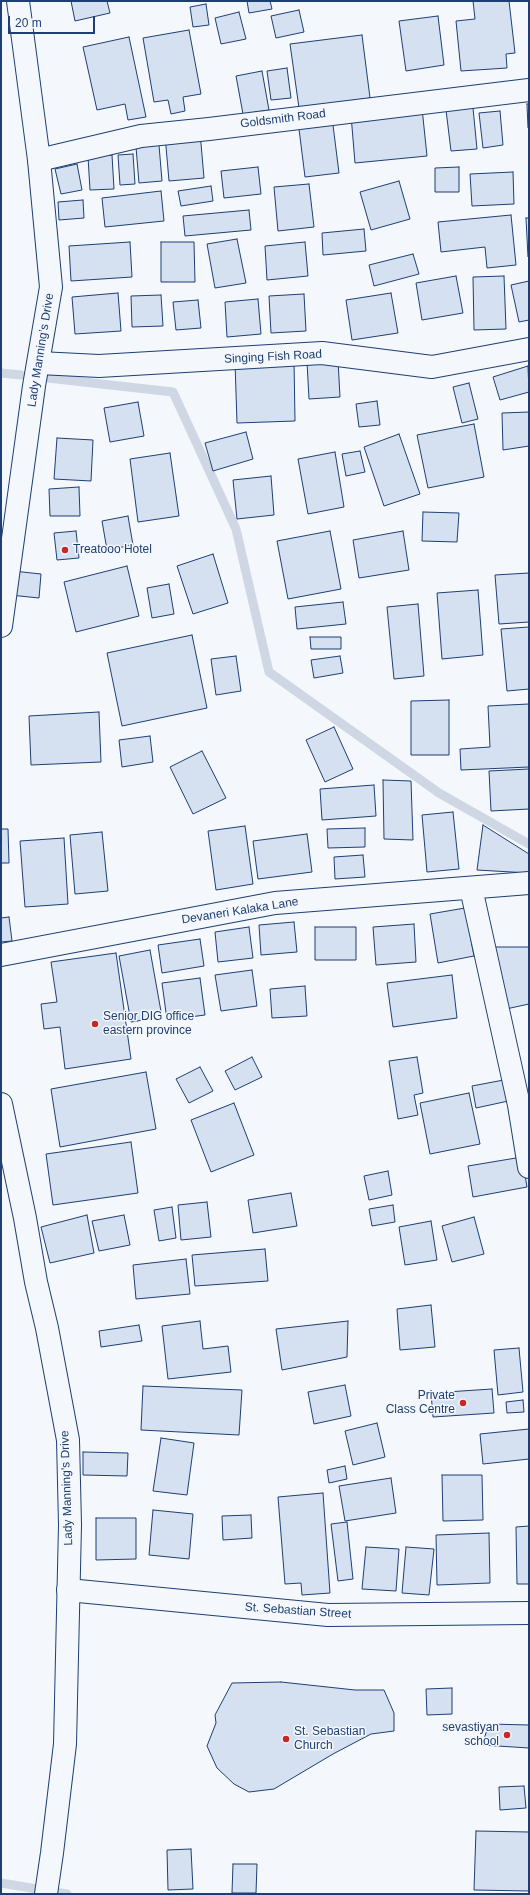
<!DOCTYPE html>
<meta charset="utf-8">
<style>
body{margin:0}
#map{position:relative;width:530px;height:1895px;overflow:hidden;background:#f4f7fb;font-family:Arial,sans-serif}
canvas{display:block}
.frame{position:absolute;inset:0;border:2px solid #1d3f73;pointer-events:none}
.scale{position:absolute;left:8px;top:16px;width:87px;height:18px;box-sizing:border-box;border:2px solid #1d3f73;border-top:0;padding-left:5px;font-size:12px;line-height:14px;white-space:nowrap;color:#1d3f73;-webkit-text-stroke:3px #f4f7fb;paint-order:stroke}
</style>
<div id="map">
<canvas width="530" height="1895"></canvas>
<div class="frame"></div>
<div class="scale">20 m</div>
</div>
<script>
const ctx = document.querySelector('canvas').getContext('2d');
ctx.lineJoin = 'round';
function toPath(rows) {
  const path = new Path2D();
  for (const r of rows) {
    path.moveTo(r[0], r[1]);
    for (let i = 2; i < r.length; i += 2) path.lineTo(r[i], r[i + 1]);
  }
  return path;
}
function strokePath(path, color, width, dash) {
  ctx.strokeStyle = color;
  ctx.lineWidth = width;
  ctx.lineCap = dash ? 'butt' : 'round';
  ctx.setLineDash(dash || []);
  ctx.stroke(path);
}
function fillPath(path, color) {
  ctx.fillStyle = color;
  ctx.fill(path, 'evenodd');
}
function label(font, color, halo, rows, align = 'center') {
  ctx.font = font + ' Arial,sans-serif';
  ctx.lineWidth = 3;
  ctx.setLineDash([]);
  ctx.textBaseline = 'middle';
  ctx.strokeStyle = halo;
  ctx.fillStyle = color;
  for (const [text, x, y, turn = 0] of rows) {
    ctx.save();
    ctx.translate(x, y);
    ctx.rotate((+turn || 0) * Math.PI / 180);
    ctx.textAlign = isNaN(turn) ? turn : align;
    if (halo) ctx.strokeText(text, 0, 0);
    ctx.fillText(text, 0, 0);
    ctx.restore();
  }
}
strokePath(toPath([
 [1,373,21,375],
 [48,378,173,392,236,529,269,672,439,793,529,844],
 [1,1883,67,1894]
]), '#cfd7e4', 9);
const building = toPath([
 [71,1,107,1,110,13,75,21,71,1],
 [247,1,270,1,272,9,249,13,247,1],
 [473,1,509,1,515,53,506,54,507,68,461,71,456,21,475,19,473,1],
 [206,4,209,25,193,27,190,7,206,4],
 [299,10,304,32,276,38,271,16,299,10],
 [239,12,246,39,221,44,215,18,239,12],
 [438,16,444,65,406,71,399,21,438,16],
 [189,30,201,94,183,97,185,111,171,114,168,100,154,102,143,38,189,30],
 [362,35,370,98,299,108,290,44,362,35],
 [129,37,146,117,128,120,125,104,97,110,83,47,129,37],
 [287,68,291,98,271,100,267,71,287,68],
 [262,71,269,110,243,114,236,76,262,71],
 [527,104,529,104,529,128,528,128,527,104],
 [422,108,427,156,355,163,351,115,422,108],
 [473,108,477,149,451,151,446,110,473,108],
 [500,111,503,145,483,148,479,113,500,111],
 [332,117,339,173,305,177,298,121,332,117],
 [200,132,204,178,169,181,165,135,200,132],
 [159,145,162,181,139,183,136,147,159,145],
 [133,154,135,184,120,185,118,155,133,154],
 [112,155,114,189,90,190,88,157,112,155],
 [77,164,82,190,61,194,55,169,77,164],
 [258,167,261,194,224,198,221,171,258,167],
 [459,167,459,192,435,192,435,168,459,167],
 [513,172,514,204,472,206,470,174,513,172],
 [399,181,410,219,371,230,360,192,399,181],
 [309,184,314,227,278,231,274,187,309,184],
 [211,186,213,201,181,206,178,191,211,186],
 [161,191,164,221,105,227,102,198,161,191],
 [83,200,84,218,59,220,58,202,83,200],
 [249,210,251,230,185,236,183,216,249,210],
 [511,215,516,265,487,268,485,247,441,252,438,222,511,215],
 [526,218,529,218,529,257,528,257,526,218],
 [364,229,366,251,323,255,322,233,364,229],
 [237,239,246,283,215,288,207,244,237,239],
 [130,242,132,277,71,281,69,246,130,242],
 [161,242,194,242,195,282,161,282,161,242],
 [305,242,308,276,267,280,265,246,305,242],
 [413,254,419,274,374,286,369,265,413,254],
 [456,276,463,313,422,320,416,283,456,276],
 [504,276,506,329,474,330,473,277,504,276],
 [529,281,529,320,519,322,511,285,529,281],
 [118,293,121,331,75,334,72,297,118,293],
 [391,293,398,333,352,340,346,300,391,293],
 [304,294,306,331,271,333,269,296,304,294],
 [161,295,163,326,132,327,131,296,161,295],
 [258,299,261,334,227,337,225,302,258,299],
 [198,300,201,328,176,330,173,302,198,300],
 [294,360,295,421,237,423,235,362,294,360],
 [338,360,340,397,309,399,307,362,338,360],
 [528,366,529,392,500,400,493,377,528,366],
 [469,383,478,419,462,423,453,387,469,383],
 [377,401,380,425,359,427,356,404,377,401],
 [138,402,144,436,110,442,104,408,138,402],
 [529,412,529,446,503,450,502,413,529,412],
 [474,424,484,477,428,488,417,435,474,424],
 [246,432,253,459,213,471,205,443,246,432],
 [399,434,420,494,384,506,364,447,399,434],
 [57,438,93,440,91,481,54,479,57,438],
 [360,451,365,472,346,476,342,454,360,451],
 [335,452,344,507,308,514,298,459,335,452],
 [170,453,179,516,138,522,130,459,170,453],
 [271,476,274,515,237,519,233,480,271,476],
 [79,487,80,516,50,516,49,489,79,487],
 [423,512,459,513,457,542,422,541,423,512],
 [128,516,133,545,107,550,102,521,128,516],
 [76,531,79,558,57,560,54,533,76,531],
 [330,531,341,589,288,599,277,541,330,531],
 [403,531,409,570,359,578,353,540,403,531],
 [213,554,228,603,193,614,177,566,213,554],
 [127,566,139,616,76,632,64,582,127,566],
 [13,571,41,574,39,598,10,595,13,571],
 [529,573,529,622,499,624,495,575,529,573],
 [169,584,174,614,152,618,147,588,169,584],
 [478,590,483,655,442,659,437,593,478,590],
 [343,602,346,624,297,629,295,607,343,602],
 [418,604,424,676,394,679,387,607,418,604],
 [529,627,529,689,507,691,501,629,529,627],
 [192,635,207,708,122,726,107,653,192,635],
 [310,637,341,637,341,649,311,649,310,637],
 [236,656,241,691,216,695,211,659,236,656],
 [340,656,343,673,314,678,311,660,340,656],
 [449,700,449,755,411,755,411,701,449,700],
 [529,704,529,767,461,770,460,749,490,747,488,706,529,704],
 [99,712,101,762,31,765,29,716,99,712],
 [334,727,353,769,325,782,306,740,334,727],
 [150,736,153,762,122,767,119,740,150,736],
 [202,751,226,798,193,814,170,767,202,751],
 [529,769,529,809,491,811,489,771,529,769],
 [383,780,411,781,413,840,384,839,383,780],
 [374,785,376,816,322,820,320,789,374,785],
 [453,812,459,869,427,872,422,815,453,812],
 [483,825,529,854,529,873,477,870,483,825],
 [245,826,253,884,216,890,208,831,245,826],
 [365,828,365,847,328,848,327,829,365,828],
 [1,829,8,829,9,863,1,863,1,829],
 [102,832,108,891,75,894,70,835,102,832],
 [307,834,312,872,258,879,253,841,307,834],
 [64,838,68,904,25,907,20,841,64,838],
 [363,855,365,877,335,879,334,857,363,855],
 [465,908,474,956,438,963,430,914,465,908],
 [9,917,12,941,1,942,1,918,9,917],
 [294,922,297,952,261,955,259,925,294,922],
 [414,924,416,962,376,965,373,927,414,924],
 [249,927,253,958,218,962,215,932,249,927],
 [315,927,356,927,356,960,315,960,315,927],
 [200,939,204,966,162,973,158,945,200,939],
 [495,947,529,947,529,1004,506,1009,495,947],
 [150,950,162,1017,131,1022,119,956,150,950],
 [116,953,131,1059,65,1069,60,1027,44,1029,41,1004,57,1002,51,962,116,953],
 [252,970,257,1006,221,1011,215,975,252,970],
 [452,975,457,1018,393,1027,387,983,452,975],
 [200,978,205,1015,167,1020,162,983,200,978],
 [305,986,307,1016,272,1018,270,989,305,986],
 [252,1057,262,1077,235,1090,225,1071,252,1057],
 [417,1057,423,1093,414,1095,418,1115,398,1119,389,1061,417,1057],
 [200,1067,213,1091,189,1103,176,1079,200,1067],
 [146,1072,156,1129,60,1147,51,1089,146,1072],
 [509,1079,513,1100,476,1108,472,1086,509,1079],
 [469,1093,480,1144,430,1154,420,1103,469,1093],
 [234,1103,254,1155,211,1172,191,1120,234,1103],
 [131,1142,138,1193,53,1205,46,1154,131,1142],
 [522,1157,527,1187,473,1197,468,1166,522,1157],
 [388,1171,392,1195,369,1200,364,1176,388,1171],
 [291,1193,297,1226,253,1233,248,1200,291,1193],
 [207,1202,211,1237,181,1240,178,1205,207,1202],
 [393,1205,395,1222,372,1226,369,1209,393,1205],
 [172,1207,176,1238,159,1241,154,1210,172,1207],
 [87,1215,94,1253,50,1263,41,1227,87,1215],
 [124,1215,130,1245,99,1251,92,1221,124,1215],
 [474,1217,484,1254,452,1262,442,1226,474,1217],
 [431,1221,437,1260,405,1265,399,1227,431,1221],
 [265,1249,268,1281,195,1286,192,1255,265,1249],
 [186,1259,190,1294,136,1299,133,1265,186,1259],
 [431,1305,435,1347,400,1350,397,1309,431,1305],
 [200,1321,203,1349,228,1346,231,1372,168,1379,162,1326,200,1321],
 [348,1321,347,1357,282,1370,276,1329,348,1321],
 [139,1325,142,1341,101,1347,99,1331,139,1325],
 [519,1348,523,1392,498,1395,494,1350,519,1348],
 [345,1385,351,1416,314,1424,308,1392,345,1385],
 [143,1386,242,1390,239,1435,141,1430,143,1386],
 [492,1389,494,1413,433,1417,431,1393,492,1389],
 [523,1400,524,1412,507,1413,506,1402,523,1400],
 [377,1423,385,1457,353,1465,345,1431,377,1423],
 [529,1429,529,1459,483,1464,480,1434,529,1429],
 [161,1438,194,1443,187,1495,153,1491,161,1438],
 [83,1452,128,1453,127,1476,83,1475,83,1452],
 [345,1466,347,1479,329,1483,327,1470,345,1466],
 [442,1475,482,1475,483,1520,443,1521,442,1475],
 [391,1478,396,1513,345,1521,339,1486,391,1478],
 [323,1493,330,1593,302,1595,301,1583,285,1584,278,1497,323,1493],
 [153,1510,193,1514,189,1559,149,1555,153,1510],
 [251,1515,252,1538,223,1540,222,1516,251,1515],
 [96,1518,136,1518,136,1559,96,1560,96,1518],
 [347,1522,353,1579,338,1581,331,1524,347,1522],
 [529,1526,529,1584,517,1584,516,1527,529,1526],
 [489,1533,490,1583,437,1585,436,1535,489,1533],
 [366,1547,399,1549,396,1591,362,1589,366,1547],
 [406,1547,434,1549,429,1595,402,1593,406,1547],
 [281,1682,355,1690,384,1690,394,1713,394,1731,371,1734,333,1754,274,1789,249,1792,234,1784,217,1768,207,1746,216,1723,215,1715,232,1683,281,1682],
 [452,1688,452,1714,427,1715,426,1689,452,1688],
 [489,1724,529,1725,529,1748,482,1745,489,1724],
 [524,1786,526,1808,500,1810,499,1787,524,1786],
 [476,1831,529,1832,529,1891,474,1890,476,1831],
 [191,1849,193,1889,168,1890,167,1850,191,1849],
 [233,1864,257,1864,256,1893,232,1893,233,1864]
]);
fillPath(building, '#d5e0f0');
strokePath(building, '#1d3f73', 1);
const street = toPath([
 [39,160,141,136,209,129,529,90],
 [39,363,99,366,322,353,432,367,529,349],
 [471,888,519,1105,529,1167],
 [1,955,275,903,529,883],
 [68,1590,328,1615,529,1613]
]);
const primary = toPath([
 [1,626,34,386,51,287,39,160,18,1],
 [1,1104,25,1218,36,1282,47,1328,68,1440,70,1525,65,1744,52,1853,46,1894]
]);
strokePath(street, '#1d3f73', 24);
strokePath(primary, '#1d3f73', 24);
strokePath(street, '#f4f7fb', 22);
strokePath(primary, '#f4f7fb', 22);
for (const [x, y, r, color] of [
 [65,550,4,"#c62828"],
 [95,1024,4,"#c62828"],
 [463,1403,4,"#c62828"],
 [507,1735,4,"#c62828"],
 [286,1739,4,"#c62828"]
]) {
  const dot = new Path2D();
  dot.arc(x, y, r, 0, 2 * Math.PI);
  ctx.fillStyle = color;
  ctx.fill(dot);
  strokePath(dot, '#f4f7fb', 1.5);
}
label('12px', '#1d3f73', '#f4f7fb', [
 ["Goldsmith Road",283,119,-7],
 ["Lady Manning’s Drive",41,350,-81],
 ["Singing Fish Road",273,357,-3],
 ["Devaneri Kalaka Lane",240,911,-9],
 ["Lady Manning’s Drive",67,1488,-92],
 ["St. Sebastian Street",298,1611,4]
]);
label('12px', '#1d3f73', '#f4f7fb', [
 ["Treatooo Hotel",73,550],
 ["Senior DIG office",103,1017],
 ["eastern province",103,1031],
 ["Private",455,1396,"right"],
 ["Class Centre",455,1410,"right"],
 ["sevastiyan",499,1728,"right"],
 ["school",499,1742,"right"],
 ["St. Sebastian",294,1732],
 ["Church",294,1746]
], 'left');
</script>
